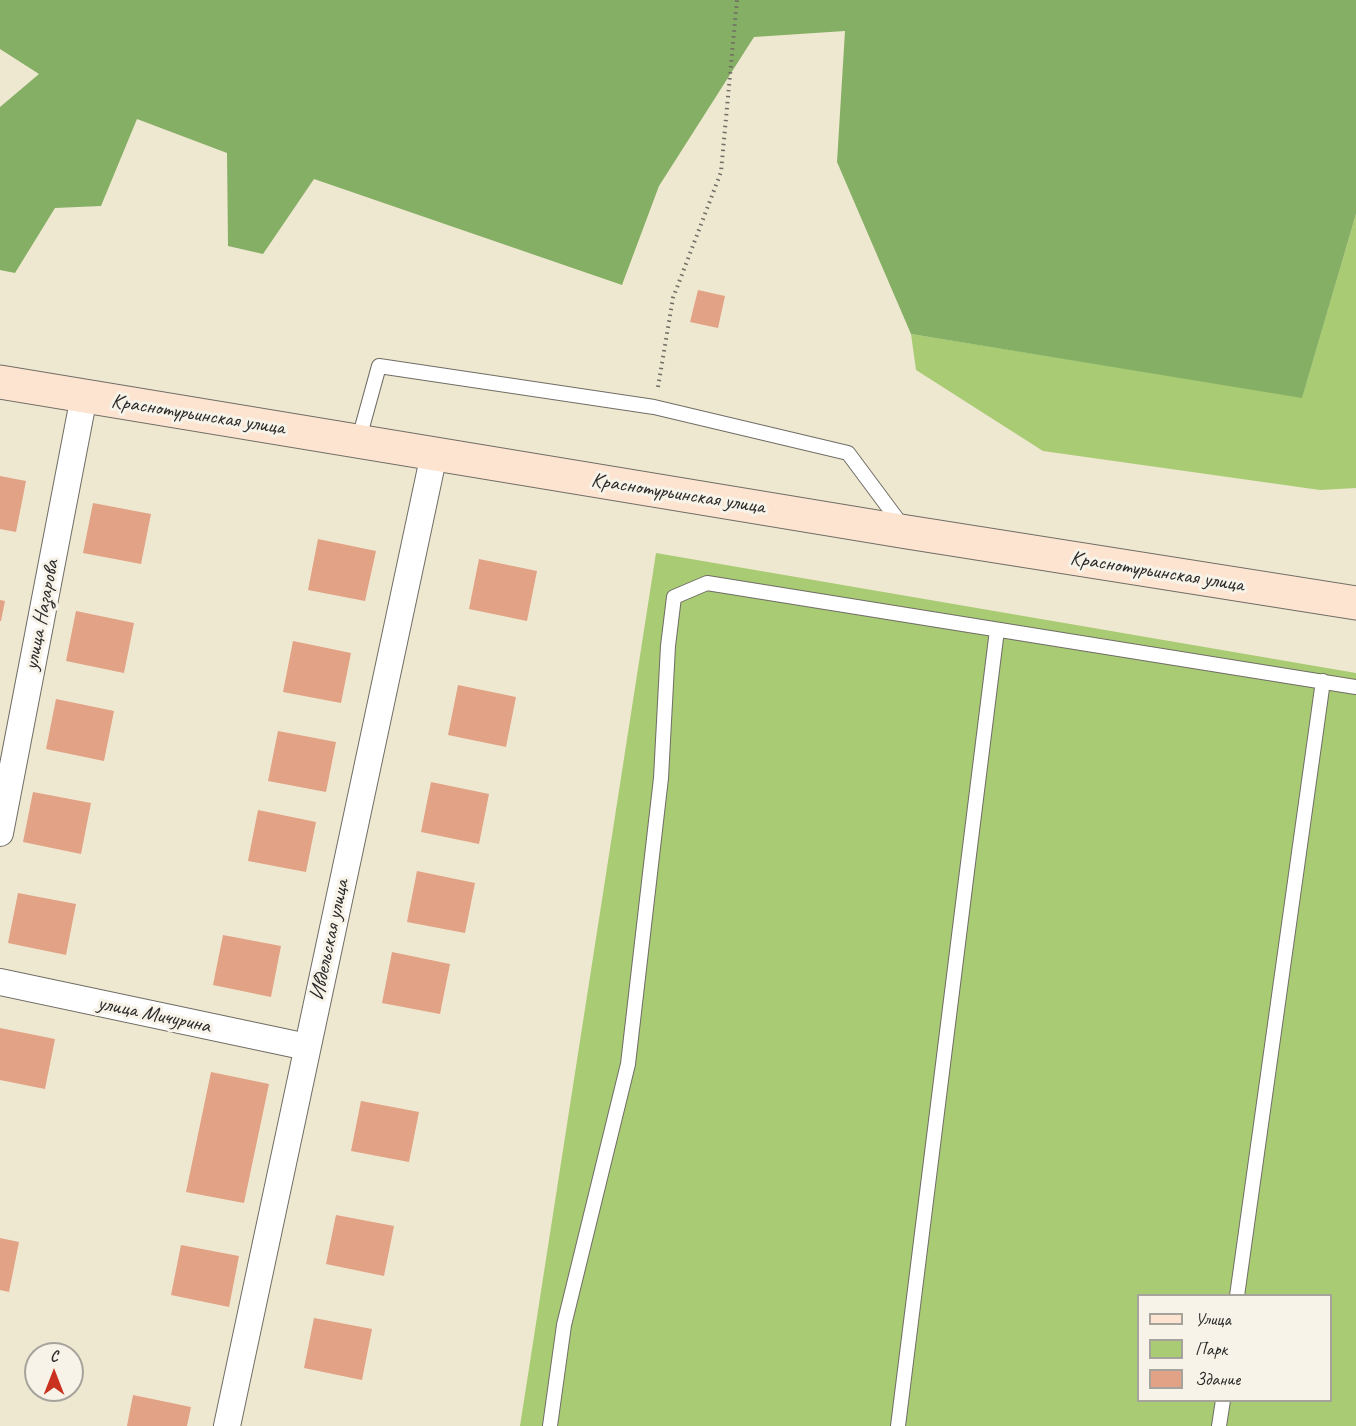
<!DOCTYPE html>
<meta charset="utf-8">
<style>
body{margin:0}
#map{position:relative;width:1356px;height:1426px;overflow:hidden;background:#efe8d0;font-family:Caveat,sans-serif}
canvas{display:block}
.legend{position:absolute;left:1137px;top:1294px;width:195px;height:108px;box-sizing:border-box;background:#f7f3e8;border:2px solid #a5a39c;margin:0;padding:8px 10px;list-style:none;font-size:18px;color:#2b2b2b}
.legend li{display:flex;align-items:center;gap:12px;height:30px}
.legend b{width:30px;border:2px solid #a5a39c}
.north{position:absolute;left:24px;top:1342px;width:60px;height:60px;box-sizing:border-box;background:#f7f3e8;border:2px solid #a5a39c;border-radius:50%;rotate:0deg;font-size:16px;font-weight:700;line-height:24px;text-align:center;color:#2b2b2b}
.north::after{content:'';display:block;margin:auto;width:21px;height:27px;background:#c8321e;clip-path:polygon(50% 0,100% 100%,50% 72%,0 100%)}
</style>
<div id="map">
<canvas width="1356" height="1426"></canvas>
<ul class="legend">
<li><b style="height:8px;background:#fde4d0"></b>Улица</li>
<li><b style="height:16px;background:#a8cb74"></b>Парк</li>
<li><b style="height:16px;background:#e1a285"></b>Здание</li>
</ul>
<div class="north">С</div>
</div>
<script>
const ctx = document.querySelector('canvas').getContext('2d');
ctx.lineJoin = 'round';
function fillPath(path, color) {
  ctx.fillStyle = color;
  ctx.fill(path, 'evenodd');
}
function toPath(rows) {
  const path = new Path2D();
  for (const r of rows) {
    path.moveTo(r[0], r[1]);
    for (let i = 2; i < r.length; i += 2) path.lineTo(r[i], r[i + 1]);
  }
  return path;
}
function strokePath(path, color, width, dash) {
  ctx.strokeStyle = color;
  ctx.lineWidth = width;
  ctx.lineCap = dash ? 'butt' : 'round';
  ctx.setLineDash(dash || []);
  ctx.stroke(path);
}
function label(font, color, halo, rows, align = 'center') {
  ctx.font = font + ' Caveat,sans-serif';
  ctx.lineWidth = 6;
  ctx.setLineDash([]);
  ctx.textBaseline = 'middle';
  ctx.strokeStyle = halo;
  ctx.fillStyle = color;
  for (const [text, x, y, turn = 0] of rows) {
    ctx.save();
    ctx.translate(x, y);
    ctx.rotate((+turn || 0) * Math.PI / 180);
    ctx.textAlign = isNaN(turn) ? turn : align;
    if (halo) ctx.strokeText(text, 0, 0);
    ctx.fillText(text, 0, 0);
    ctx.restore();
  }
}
fillPath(toPath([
 [1356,214,1356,488,1320,490,1043,451,916,370,911,334,1302,397],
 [656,553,1356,673,1356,1426,520,1426],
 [1138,1296,1330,1296,1330,1400,1138,1400]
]), '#a8cb74');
fillPath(toPath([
 [0,0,1356,0,1356,214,1302,398,911,334,837,162,845,31,754,37,659,186,622,285,314,179,263,254,228,246,227,153,137,119,101,206,55,208,15,273,0,270,0,107,39,74,0,49]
]), '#86af66');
fillPath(toPath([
 [698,290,725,296,718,328,690,322],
 [0,476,26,481,16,532,0,529],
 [93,503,151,514,141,564,83,553],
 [318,539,376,551,365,601,308,590],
 [479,559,537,571,527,621,469,609],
 [0,600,5,601,1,621,0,621],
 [76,611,134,623,124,673,66,661],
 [293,641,351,653,341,703,283,692],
 [458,685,516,697,506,747,448,735],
 [56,699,114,711,104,761,46,749],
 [278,731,336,742,326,792,268,781],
 [431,782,489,794,479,844,421,832],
 [33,792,91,803,81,854,23,842],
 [258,810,316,822,306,872,248,861],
 [417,871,475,883,465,933,407,922],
 [18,893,76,904,66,955,8,943],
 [223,935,281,946,271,997,213,985],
 [392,952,450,964,440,1014,382,1003],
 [0,1028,55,1039,45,1089,0,1080],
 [211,1072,269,1084,244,1203,186,1192],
 [361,1101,419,1112,409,1162,351,1151],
 [336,1215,394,1226,384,1276,326,1264],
 [0,1238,19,1242,9,1292,0,1290],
 [181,1245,239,1256,229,1307,171,1295],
 [314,1318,372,1329,362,1380,304,1368],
 [133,1395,191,1407,187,1426,127,1426]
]), '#e1a285');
const lane = toPath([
 [358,442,379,366,654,407,848,453,903,527],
 [1237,1296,1323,681],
 [550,1426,564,1325,628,1064,661,778,668,646,674,597,707,583,1356,687],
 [898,1426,997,630],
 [1219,1426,1223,1400]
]);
const street = toPath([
 [0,833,84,396],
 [0,982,307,1047],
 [227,1426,434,454]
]);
const secondary = toPath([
 [0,382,907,532,1356,603]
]);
strokePath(lane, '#706d65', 16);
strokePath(street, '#706d65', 28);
strokePath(secondary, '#706d65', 35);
strokePath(toPath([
 [658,387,673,298,721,172,737,0]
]), '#706d65', 4, [1.5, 4.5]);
strokePath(lane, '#fff', 14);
strokePath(street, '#fff', 26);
strokePath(secondary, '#fde4d0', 33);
label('21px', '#2b2b2b', '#f7f3e8', [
 ["Краснотурьинская улица",198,415,9],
 ["Краснотурьинская улица",678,494,9],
 ["Краснотурьинская улица",1157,572,9],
 ["улица Назарова",42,615,-79],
 ["Ивдельская улица",330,940,-78],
 ["улица Мичурина",154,1015,12]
]);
</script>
